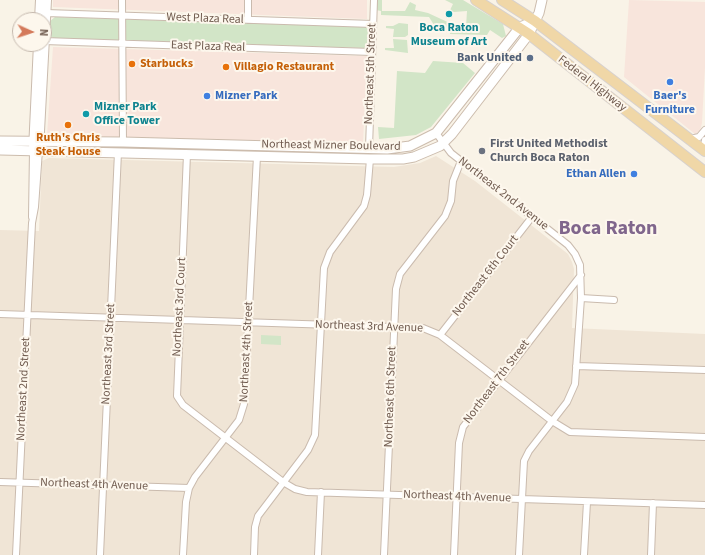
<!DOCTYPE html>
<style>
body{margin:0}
#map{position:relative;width:705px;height:555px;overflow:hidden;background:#f9f3e7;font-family:"Source Sans 3",sans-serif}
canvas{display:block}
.north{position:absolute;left:12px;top:12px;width:40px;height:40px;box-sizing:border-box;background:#fdf7ed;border:1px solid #c5b9ae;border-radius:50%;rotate:93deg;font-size:11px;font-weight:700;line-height:16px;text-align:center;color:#705b4f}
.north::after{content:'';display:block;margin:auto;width:14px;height:18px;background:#d47a5b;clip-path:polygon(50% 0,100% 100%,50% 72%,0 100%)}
</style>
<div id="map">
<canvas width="705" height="555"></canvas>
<div class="north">N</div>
</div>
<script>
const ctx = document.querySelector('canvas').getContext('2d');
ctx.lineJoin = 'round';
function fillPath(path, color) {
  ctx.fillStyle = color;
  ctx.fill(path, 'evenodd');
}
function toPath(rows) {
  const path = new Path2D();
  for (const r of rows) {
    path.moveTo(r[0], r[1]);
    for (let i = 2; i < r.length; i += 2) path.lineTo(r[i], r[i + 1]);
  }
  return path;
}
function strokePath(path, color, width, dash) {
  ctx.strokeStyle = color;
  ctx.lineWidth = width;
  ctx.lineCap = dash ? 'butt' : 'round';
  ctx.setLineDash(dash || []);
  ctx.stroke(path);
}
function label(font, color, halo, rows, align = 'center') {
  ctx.font = font + ' "Source Sans 3",sans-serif';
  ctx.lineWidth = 4;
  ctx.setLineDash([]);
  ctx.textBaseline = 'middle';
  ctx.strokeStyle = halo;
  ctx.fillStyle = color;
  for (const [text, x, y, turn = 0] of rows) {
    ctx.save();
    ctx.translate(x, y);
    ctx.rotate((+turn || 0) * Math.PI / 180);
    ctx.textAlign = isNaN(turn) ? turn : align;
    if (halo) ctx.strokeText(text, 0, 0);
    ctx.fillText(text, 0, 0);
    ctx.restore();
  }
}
fillPath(toPath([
 [436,156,475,181,568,254,572,262,574,269,572,328,705,334,705,555,0,555,0,230,39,231,42,161,49,158,394,167,420,163]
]), '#f0e5d6');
fillPath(toPath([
 [53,0,367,0,367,19,53,7],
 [629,0,705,2,705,67,702,123,700,131,695,134,624,77],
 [53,47,367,56,363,144,47,135]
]), '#f8e5dc');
fillPath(toPath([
 [376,0,382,0,382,11,405,11,410,2,416,5,415,10,428,13,454,25,454,27,466,27,467,11,454,12,450,10,453,4,445,0,463,0,503,24,506,36,502,38,490,30,487,35,450,34,450,29,442,25,434,25,429,17,381,15,381,11,376,10],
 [55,17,366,27,370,32,370,42,364,48,55,39,48,35,49,22],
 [399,23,408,24,408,35,405,37,393,37,394,29,386,28,386,26,393,26],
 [393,39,407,40,408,53,385,50,385,48,394,48],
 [433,61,463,63,475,73,431,127,416,135,379,139,378,127,394,128,397,71,425,73],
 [261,335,281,336,281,345,261,344]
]), '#d2e5c7');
const minor = toPath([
 [122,0,123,142],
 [43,15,46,13,373,24],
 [248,20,248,0],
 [44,41,372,52],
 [436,133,451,153,568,245,575,254,580,265,581,298,575,384,567,402,529,451,524,461,519,555],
 [690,139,699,137,705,130],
 [369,148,374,0],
 [704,151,705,140],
 [187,154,177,396,183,405,283,482,295,489,307,492,705,505],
 [32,217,33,150],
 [581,298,614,300],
 [0,314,423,328,440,335,552,421,570,432,705,437],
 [440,335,532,217],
 [576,366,705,370],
 [0,482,189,488],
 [16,555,30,263,32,223,35,207,39,150],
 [100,555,118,152],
 [183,555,186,502,189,488,195,477,239,420,244,404,257,156],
 [254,555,255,527,258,516,308,450,315,435,324,268,330,252,364,206,367,195,370,159],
 [318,555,321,492],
 [384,555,396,289,400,274,445,216,451,201,453,181,461,161],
 [454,555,459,443,463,427,581,275],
 [584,555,587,502],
 [651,555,653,503]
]);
const tertiary = toPath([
 [39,20,40,0],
 [33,150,38,44],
 [39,150,47,0]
]);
const secondary = toPath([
 [0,141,123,142,387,149,410,146,436,133,520,27,535,21],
 [0,150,370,159,403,159,414,157,440,146,452,134,529,34,539,13,542,0]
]);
const primary = toPath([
 [476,0,529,34,705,172],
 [502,0,535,21,705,151]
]);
strokePath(minor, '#cabbae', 8);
strokePath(tertiary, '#cabbae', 10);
strokePath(secondary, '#ccbcad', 11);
strokePath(primary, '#d7d1ce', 12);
strokePath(minor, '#fff', 6);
strokePath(tertiary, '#fff', 8);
strokePath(secondary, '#fff', 9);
strokePath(primary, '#f0d7a7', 10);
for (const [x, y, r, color] of [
 [449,14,4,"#0f9aa8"],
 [530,58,4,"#5c6f8a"],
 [132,64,4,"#e8710a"],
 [226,67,4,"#e8710a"],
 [670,82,4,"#3f7fe0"],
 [207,96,4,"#3f7fe0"],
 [86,114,4,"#0f9aa8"],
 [68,125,4,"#e8710a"],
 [482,151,4,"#6b7280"],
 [634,174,4,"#3f7fe0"]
]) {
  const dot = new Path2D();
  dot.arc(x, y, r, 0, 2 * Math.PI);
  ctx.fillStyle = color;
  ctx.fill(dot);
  strokePath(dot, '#fdf7ed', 1.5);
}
label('12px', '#705b4f', '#fdf7ed', [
 ["West Plaza Real",205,19,2],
 ["East Plaza Real",208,47,2],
 ["Northeast 5th Street",371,74,-88],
 ["Federal Highway",592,84,38],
 ["Northeast Mizner Boulevard",331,146,1],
 ["Northeast 2nd Avenue",503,194,38],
 ["Northeast 6th Court",486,276,-52],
 ["Northeast 3rd Court",180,307,-87],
 ["Northeast 3rd Avenue",369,327,2],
 ["Northeast 4th Street",247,352,-87],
 ["Northeast 3rd Street",109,354,-87],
 ["Northeast 7th Street",497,382,-53],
 ["Northeast 2nd Street",24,389,-87],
 ["Northeast 6th Street",391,397,-88],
 ["Northeast 4th Avenue",94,485,2],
 ["Northeast 4th Avenue",457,497,2]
]);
label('bold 12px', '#0d838f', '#fdf7ed', [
 ["Boca Raton",449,28],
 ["Museum of Art",449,42],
 ["Mizner Park",94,107,"left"],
 ["Office Tower",94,121,"left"]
]);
label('bold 12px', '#4e5e75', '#fdf7ed', [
 ["Bank United",522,58]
], 'right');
label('bold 12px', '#c56008', '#fdf7ed', [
 ["Starbucks",140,64],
 ["Villagio Restaurant",234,67],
 ["Ruth's Chris",68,138,"center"],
 ["Steak House",68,152,"center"]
], 'left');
label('bold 12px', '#366cbe', '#fdf7ed', [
 ["Mizner Park",215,96],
 ["Baer's",670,96,"center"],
 ["Furniture",670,110,"center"],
 ["Ethan Allen",626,174,"right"]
], 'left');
label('bold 12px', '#5b616d', '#fdf7ed', [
 ["First United Methodist",490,144],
 ["Church Boca Raton",490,158]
], 'left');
label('bold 20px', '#80668c', '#fdf7ed', [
 ["Boca Raton",608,230]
]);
</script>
